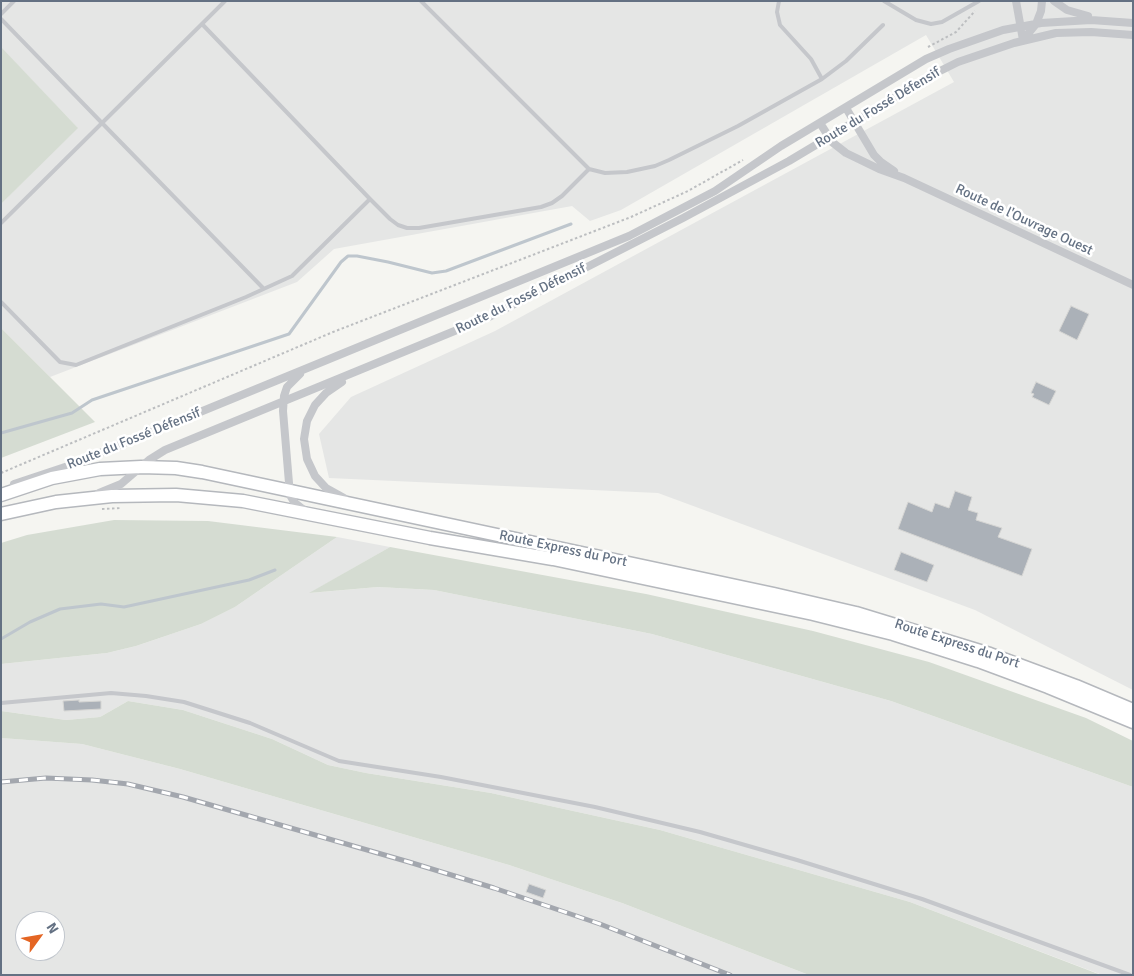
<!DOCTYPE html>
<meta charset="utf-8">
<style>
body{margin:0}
#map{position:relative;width:1134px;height:976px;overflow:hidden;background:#f5f5f1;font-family:Signika,sans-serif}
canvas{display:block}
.frame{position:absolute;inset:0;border:2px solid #647183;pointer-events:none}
.north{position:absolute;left:15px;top:911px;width:50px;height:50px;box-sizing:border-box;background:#fff;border:1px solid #c1c6cd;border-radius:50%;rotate:58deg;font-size:14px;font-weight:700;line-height:20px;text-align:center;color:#647183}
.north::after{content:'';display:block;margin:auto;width:18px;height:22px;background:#e46523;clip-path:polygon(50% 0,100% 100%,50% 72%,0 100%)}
</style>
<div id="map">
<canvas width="1134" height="976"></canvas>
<div class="frame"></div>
<div class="north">N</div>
</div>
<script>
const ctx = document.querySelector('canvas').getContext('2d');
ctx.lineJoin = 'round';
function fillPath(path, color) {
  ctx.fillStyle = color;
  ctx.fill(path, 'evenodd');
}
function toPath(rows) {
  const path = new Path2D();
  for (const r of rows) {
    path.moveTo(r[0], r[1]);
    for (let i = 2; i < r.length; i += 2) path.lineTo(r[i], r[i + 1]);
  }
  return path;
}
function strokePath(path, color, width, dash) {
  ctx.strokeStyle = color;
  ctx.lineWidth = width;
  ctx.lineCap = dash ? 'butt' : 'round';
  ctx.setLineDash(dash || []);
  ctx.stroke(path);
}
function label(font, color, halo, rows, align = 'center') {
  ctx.font = font + ' Signika,sans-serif';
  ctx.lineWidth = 5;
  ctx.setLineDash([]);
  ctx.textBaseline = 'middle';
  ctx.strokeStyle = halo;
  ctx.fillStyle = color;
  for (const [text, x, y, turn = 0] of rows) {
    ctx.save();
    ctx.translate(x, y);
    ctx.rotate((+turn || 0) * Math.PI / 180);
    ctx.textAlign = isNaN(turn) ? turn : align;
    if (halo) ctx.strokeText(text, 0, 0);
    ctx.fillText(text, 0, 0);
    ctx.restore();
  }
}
fillPath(toPath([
 [1,1,1133,1,1133,690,975,610,658,493,329,478,319,434,351,397,495,331,954,82,926,35,621,210,590,221,572,206,334,249,297,282,50,377,1,328,1,204,77,127,1,48],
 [337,537,390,547,310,593,378,587,434,590,652,634,891,701,1133,787,1133,975,1102,975,910,902,660,830,491,793,366,773,328,765,272,739,183,710,128,701,100,717,66,720,1,711,1,664,107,653,136,646,201,624,235,607],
 [1,738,82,744,180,769,509,865,622,903,809,975,1,975],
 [25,921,55,921,55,951,25,951]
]), '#e5e6e5');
fillPath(toPath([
 [1,47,78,128,1,204],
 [1,328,95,422,1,458],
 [114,520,208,521,337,537,235,607,201,624,136,646,107,653,1,664,1,543,27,535],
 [390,547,646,594,813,631,929,662,1086,718,1133,741,1133,787,891,701,652,634,434,590,378,587,309,593],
 [128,701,183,710,272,739,328,765,366,773,491,793,660,830,910,902,1101,975,809,975,622,903,509,865,180,769,82,744,1,738,1,711,66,720,100,717]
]), '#d5dcd2');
strokePath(toPath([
 [1,433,72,413,92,400,289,334,341,262,348,256,357,256,388,262,432,273,446,271,571,224],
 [1,639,30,622,60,609,101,604,124,607,249,580,275,570]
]), '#bec6cd', 3);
const building = toPath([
 [1071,306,1089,314,1077,340,1059,331,1071,306],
 [1036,382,1056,391,1049,405,1032,397,1034,394,1031,393,1036,382],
 [955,491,972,497,968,510,978,513,976,520,1002,528,998,537,1032,549,1022,576,898,529,908,502,932,512,935,503,949,508,955,491],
 [901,552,934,565,927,582,894,570,901,552],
 [79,700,79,702,101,701,101,709,64,711,63,701,79,700],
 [529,884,546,890,543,898,526,892,529,884]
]);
fillPath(building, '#abb1b8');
strokePath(building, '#d6d6d4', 1);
const primary = toPath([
 [1,495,52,478,100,469,141,467,176,468,202,472,774,594,856,613,990,654,1076,686,1133,710],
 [1,514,56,502,112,496,176,495,243,501,430,538,553,559,813,614,893,634,978,661,1048,687,1133,722]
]);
strokePath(primary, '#b5b8bd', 15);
strokePath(toPath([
 [928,47,956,32,975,11],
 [1,473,333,332,631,217,688,191,743,160],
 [102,509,122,508]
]), '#bcbec0', 2, [2.5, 2.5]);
strokePath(toPath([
 [779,1,777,12,780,25,811,59,822,79],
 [884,1,916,20,931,24,942,22,979,1],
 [1,14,14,1],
 [1,19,102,123,225,1],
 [589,169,605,173,627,172,655,166,669,160,738,126,822,79,846,61,883,25],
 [370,199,390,219,398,225,407,228,419,228,541,207,552,203,562,196,589,169,421,1],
 [1,223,102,123,263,288],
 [1,302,60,362,76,365,246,297,292,276,370,199,202,24],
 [1,703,111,693,146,696,184,702,250,723,339,761,441,777,595,807,700,832,797,860,922,899,1130,975]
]), '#c5c7cb', 4);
strokePath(toPath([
 [1016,1,1023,40],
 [1054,1,1067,10,1088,16],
 [1023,40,1036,24,1041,11,1042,1],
 [846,108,874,155,881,162,894,171],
 [820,123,832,142,846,153,879,169,904,178,1133,285],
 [300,374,287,387,284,396,283,411,290,495,294,502,304,510],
 [342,382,326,393,315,405,307,421,304,439,307,459,315,476,326,488,344,498],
 [14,484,71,465,629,236,715,191,781,146,926,59,949,49,1003,30,1041,23,1091,20,1133,23],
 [99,493,121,484,149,460,165,450,491,316,683,218,789,161,936,73,958,62,1014,43,1056,33,1091,32,1133,35]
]), '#c5c7cb', 8);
strokePath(primary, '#fff', 12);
const rail = toPath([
 [1,782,46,778,92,780,128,784,183,797,409,862,494,888,600,924,730,975]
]);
strokePath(rail, '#a3a7ae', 5);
strokePath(rail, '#fff', 3, [9]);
label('14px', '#647183', '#fff', [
 ["Route du Fossé Défensif",878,108,-31],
 ["Route de l'Ouvrage Ouest",1024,220,25],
 ["Route du Fossé Défensif",521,299,-26],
 ["Route du Fossé Défensif",134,439,-22],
 ["Route Express du Port",563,549,12],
 ["Route Express du Port",957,644,18]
]);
</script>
